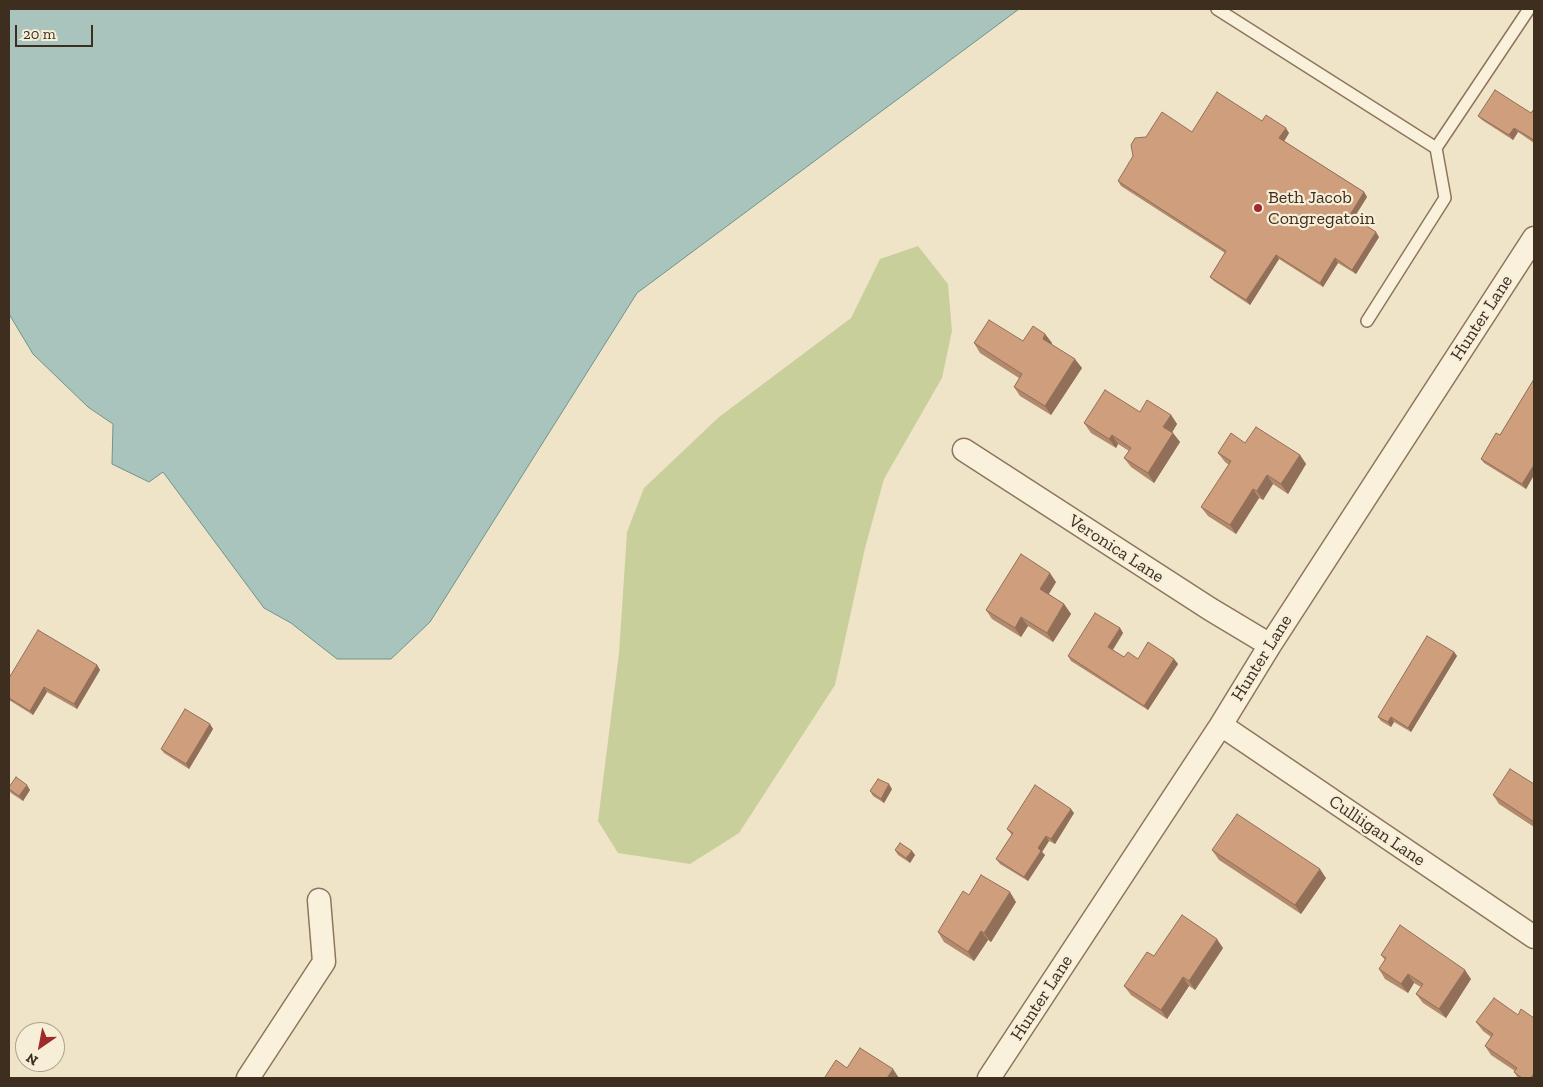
<!DOCTYPE html>
<style>
body{margin:0}
#map{position:relative;width:1543px;height:1087px;overflow:hidden;background:#f0e4c8;font-family:"Zilla Slab",serif}
canvas{display:block}
.frame{position:absolute;inset:0;border:10px solid #3d2e20;pointer-events:none}
.north{position:absolute;left:15px;top:1022px;width:50px;height:50px;box-sizing:border-box;background:#f7eed8;border:1px solid #ada18e;border-radius:50%;rotate:213deg;font-size:14px;font-weight:700;line-height:20px;text-align:center;color:#3d2e20}
.north::after{content:'';display:block;margin:auto;width:18px;height:22px;background:#9e2a2b;clip-path:polygon(50% 0,100% 100%,50% 72%,0 100%)}
.scale{position:absolute;left:15px;top:25px;width:78px;height:22px;box-sizing:border-box;border:2px solid #3d2e20;border-top:0;padding-left:6px;font-size:15px;line-height:18px;white-space:nowrap;color:#3d2e20;-webkit-text-stroke:4px #f7eed8;paint-order:stroke}
</style>
<div id="map">
<canvas width="1543" height="1087"></canvas>
<div class="frame"></div>
<div class="north">N</div>
<div class="scale">20 m</div>
</div>
<script>
const ctx = document.querySelector('canvas').getContext('2d');
ctx.lineJoin = 'round';
function fillPath(path, color) {
  ctx.fillStyle = color;
  ctx.fill(path, 'evenodd');
}
function toPath(rows) {
  const path = new Path2D();
  for (const r of rows) {
    path.moveTo(r[0], r[1]);
    for (let i = 2; i < r.length; i += 2) path.lineTo(r[i], r[i + 1]);
  }
  return path;
}
function strokePath(path, color, width, dash) {
  ctx.strokeStyle = color;
  ctx.lineWidth = width;
  ctx.lineCap = dash ? 'butt' : 'round';
  ctx.setLineDash(dash || []);
  ctx.stroke(path);
}
function label(font, color, halo, rows, align = 'center') {
  ctx.font = font + ' "Zilla Slab",serif';
  ctx.lineWidth = 4.5;
  ctx.setLineDash([]);
  ctx.textBaseline = 'middle';
  ctx.strokeStyle = halo;
  ctx.fillStyle = color;
  for (const [text, x, y, turn = 0] of rows) {
    ctx.save();
    ctx.translate(x, y);
    ctx.rotate((+turn || 0) * Math.PI / 180);
    ctx.textAlign = isNaN(turn) ? turn : align;
    if (halo) ctx.strokeText(text, 0, 0);
    ctx.fillText(text, 0, 0);
    ctx.restore();
  }
}
fillPath(toPath([
 [918,246,948,284,952,331,942,378,884,479,865,548,835,685,739,833,690,864,618,853,598,821,619,653,627,532,644,488,719,417,851,318,880,259]
]), '#c9cf9b');
const water = toPath([
 [9,9,1019,9,637,293,430,622,391,659,337,659,291,623,264,608,163,472,149,482,112,464,113,424,88,407,33,354,9,314,9,9]
]);
fillPath(water, '#a9c4bc');
strokePath(water, '#6f938a', 1);
const service = toPath([
 [1217,9,1436,148],
 [1367,321,1445,198,1436,148,1529,9]
]);
const minor = toPath([
 [964,450,1210,609,1270,645],
 [1221,725,1534,937],
 [248,1078,324,962,319,900],
 [989,1078,1221,725,1270,645,1534,238]
]);
strokePath(service, '#8d765c', 14);
strokePath(minor, '#8d765c', 25);
strokePath(service, '#faf1dc', 11);
strokePath(minor, '#faf1dc', 22);
fillPath(toPath([
 [1534,109,1534,143,1518,132,1513,140,1482,120,1478,116,1531,113],
 [1262,121,1289,133,1284,141,1364,192,1367,197,1354,218,1379,237,1356,274,1338,263,1323,287,1279,259,1250,305,1214,281,1210,277,1225,253,1121,186,1118,181,1192,132],
 [1045,334,1052,343,1051,344,1082,368,1051,415,1020,396,1014,387,1019,378,980,353,974,343,1023,341],
 [1534,379,1534,475,1526,489,1484,463,1481,459,1500,435],
 [1140,412,1171,415,1177,424,1172,432,1180,442,1154,483,1131,467,1124,458,1129,451,1118,444,1116,448,1091,433,1084,423],
 [1245,443,1300,455,1306,464,1288,494,1273,484,1263,500,1259,498,1236,534,1208,516,1201,507,1229,465,1225,462,1218,453],
 [1056,582,1049,594,1064,604,1071,614,1053,642,1028,626,1021,637,992,619,986,610],
 [1120,628,1123,633,1113,650,1124,657,1138,659,1174,659,1178,664,1148,710,1071,661,1068,656],
 [1454,652,1457,656,1411,732,1394,722,1391,727,1381,721,1378,717],
 [97,665,100,670,77,709,47,692,33,715,9,700,9,678],
 [210,724,213,729,189,769,164,753,161,749],
 [1534,784,1534,827,1499,804,1493,795],
 [9,787,30,790,23,801,11,793,9,790],
 [892,789,884,803,873,796,870,791],
 [1074,813,1055,844,1049,841,1042,852,1045,855,1028,881,1000,864,996,859,1012,835,1007,829],
 [895,850,912,851,915,855,910,863,898,855],
 [1212,850,1326,878,1301,914,1219,860],
 [969,895,1016,902,991,942,988,940,974,961,944,942,938,932],
 [1223,948,1195,990,1189,986,1167,1019,1131,995,1124,986,1154,956],
 [1381,955,1471,979,1446,1018,1423,1003,1416,994,1421,987,1414,983,1408,993,1385,979,1379,969,1385,960],
 [1518,1015,1534,1078,1518,1078,1514,1072,1515,1071,1491,1055,1485,1046,1491,1037,1483,1031,1476,1022]
]), '#b2896c');
fillPath(toPath([
 [1286,128,1289,133,1283,143,1279,138],
 [1514,128,1518,132,1513,140,1509,135],
 [1364,192,1367,197,1353,219,1350,215],
 [1376,232,1379,237,1356,274,1352,270],
 [1276,255,1279,259,1250,305,1246,300],
 [1335,258,1338,263,1323,287,1320,283],
 [1045,334,1052,343,1049,348,1043,339],
 [1075,359,1082,368,1051,415,1045,406],
 [1171,415,1177,424,1170,436,1163,427],
 [1173,433,1180,442,1154,483,1148,473],
 [1112,435,1118,444,1116,448,1109,439],
 [1300,455,1306,464,1288,494,1281,484],
 [1534,465,1534,475,1526,489,1522,484],
 [1267,475,1273,484,1263,500,1257,491],
 [1253,489,1259,498,1236,534,1230,525],
 [1050,573,1056,582,1046,598,1040,589],
 [1064,604,1071,614,1053,642,1047,633],
 [1021,617,1028,626,1021,637,1015,628],
 [1120,628,1123,633,1111,652,1108,647],
 [1454,652,1457,656,1411,732,1408,728],
 [1174,659,1178,664,1148,710,1144,706],
 [97,665,100,670,77,709,74,704],
 [44,687,47,692,33,715,30,711],
 [1391,717,1394,722,1391,727,1388,722],
 [210,724,213,729,189,769,186,764],
 [889,784,892,789,884,803,881,799],
 [27,785,30,790,23,801,19,796],
 [1071,809,1074,813,1055,844,1051,839],
 [1046,836,1049,841,1042,852,1045,855,1028,881,1024,877,1038,848],
 [912,851,915,855,910,863,906,858],
 [1320,869,1326,878,1301,914,1295,905],
 [1010,892,1016,902,991,942,984,933],
 [981,931,988,940,974,961,968,952],
 [1217,939,1223,948,1195,990,1189,981],
 [1465,970,1471,979,1446,1018,1439,1009],
 [1408,974,1414,983,1408,993,1401,984],
 [1183,977,1189,986,1167,1019,1161,1010],
 [893,1069,899,1078,887,1078]
]), '#916f58');
const building = toPath([
 [1495,90,1531,113,1534,109,1534,140,1514,128,1509,135,1478,116,1495,90],
 [1217,92,1262,121,1266,115,1286,128,1279,138,1364,192,1350,215,1376,232,1352,270,1335,258,1320,283,1276,255,1246,300,1210,277,1226,251,1118,181,1133,156,1131,145,1135,138,1146,137,1162,112,1192,132,1217,92],
 [989,320,1023,341,1033,326,1045,334,1043,339,1075,359,1045,406,1014,387,1022,374,974,343,989,320],
 [1534,379,1534,465,1522,484,1481,459,1496,433,1500,435,1534,379],
 [1105,390,1140,412,1147,400,1171,415,1163,427,1173,433,1148,473,1124,458,1131,448,1112,435,1109,439,1084,423,1105,390],
 [1256,427,1300,455,1281,484,1267,475,1257,491,1253,489,1230,525,1201,507,1231,461,1218,453,1231,433,1245,443,1256,427],
 [1021,554,1050,573,1040,589,1064,604,1047,633,1021,617,1015,628,986,610,1021,554],
 [1095,613,1120,628,1108,647,1124,657,1128,652,1138,659,1148,642,1174,659,1144,706,1068,656,1095,613],
 [38,630,97,665,74,704,44,687,30,711,9,698,9,678,38,630],
 [1427,636,1454,652,1408,728,1391,717,1388,722,1378,717,1427,636],
 [185,709,210,724,186,764,161,749,185,709],
 [1510,769,1534,784,1534,822,1493,795,1510,769],
 [16,777,27,785,19,796,9,789,9,787,16,777],
 [878,779,889,784,881,799,870,791,878,779],
 [1035,785,1071,809,1051,839,1046,836,1038,848,1041,851,1024,877,996,859,1013,833,1007,829,1035,785],
 [1237,814,1320,869,1295,905,1212,850,1237,814],
 [900,843,912,851,906,858,895,850,900,843],
 [981,875,1010,892,984,933,981,931,968,952,938,932,963,891,969,895,981,875],
 [1182,915,1217,939,1189,981,1183,977,1161,1010,1124,986,1147,952,1154,956,1182,915],
 [1400,925,1465,970,1439,1009,1416,994,1423,984,1408,974,1401,984,1379,969,1386,958,1381,955,1400,925],
 [1494,998,1518,1015,1521,1009,1534,1018,1534,1073,1531,1078,1522,1078,1514,1072,1517,1068,1485,1046,1493,1034,1476,1022,1494,998],
 [860,1048,893,1069,887,1078,827,1078,825,1077,836,1060,847,1068,860,1048]
]);
fillPath(building, '#cf9f7d');
strokePath(building, '#916f58', 1);
for (const [x, y, r, color] of [
 [1258,208,5,"#9e2a2b"]
]) {
  const dot = new Path2D();
  dot.arc(x, y, r, 0, 2 * Math.PI);
  ctx.fillStyle = color;
  ctx.fill(dot);
  strokePath(dot, '#f7eed8', 2);
}
label('18px', '#3d2e20', '#f7eed8', [
 ["Beth Jacob",1268,198],
 ["Congregatoin",1268,219]
], 'left');
label('18px', '#3d2e20', '#f7eed8', [
 ["Hunter Lane",1482,318,-57],
 ["Veronica Lane",1116,549,33],
 ["Hunter Lane",1262,658,-58],
 ["Culliigan Lane",1377,831,34],
 ["Hunter Lane",1042,998,-57]
]);
</script>
